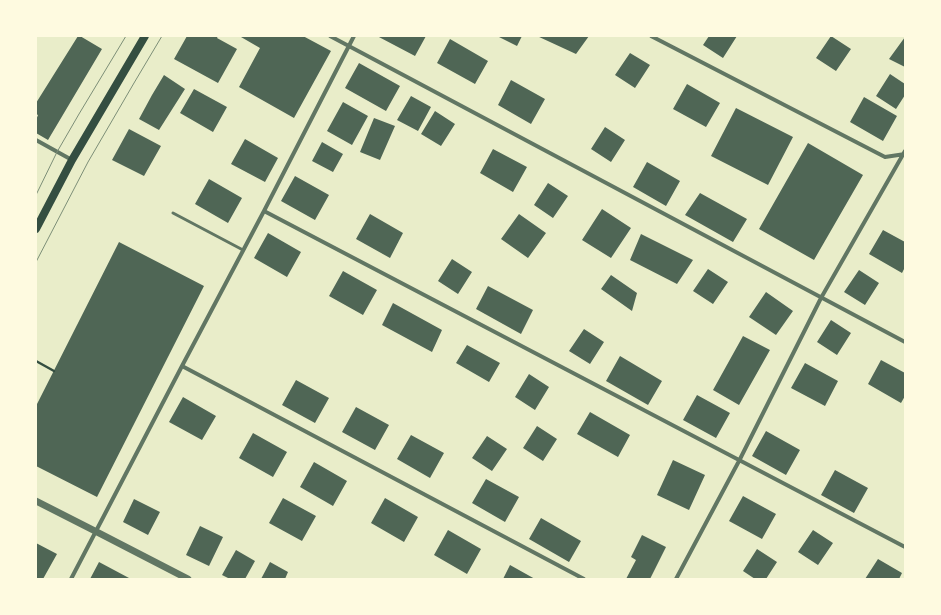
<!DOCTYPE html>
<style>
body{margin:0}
#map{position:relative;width:941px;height:615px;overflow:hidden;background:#e9edc9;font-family:"Alegreya Sans",sans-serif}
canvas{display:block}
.frame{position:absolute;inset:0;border:37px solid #fefae0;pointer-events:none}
</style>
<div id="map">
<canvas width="941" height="615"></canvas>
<div class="frame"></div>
</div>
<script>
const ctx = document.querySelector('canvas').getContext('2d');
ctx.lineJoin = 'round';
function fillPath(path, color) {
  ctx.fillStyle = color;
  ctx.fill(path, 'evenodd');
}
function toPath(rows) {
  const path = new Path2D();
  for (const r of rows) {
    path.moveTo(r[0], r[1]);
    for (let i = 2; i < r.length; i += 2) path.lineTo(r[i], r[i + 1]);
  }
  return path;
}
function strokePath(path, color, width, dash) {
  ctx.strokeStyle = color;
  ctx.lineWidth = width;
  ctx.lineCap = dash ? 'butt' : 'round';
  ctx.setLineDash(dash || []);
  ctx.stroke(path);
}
fillPath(toPath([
 [78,36,80,36,102,49,48,140,36,133,36,120,38,115,36,114,36,103],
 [187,36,218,36,217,38,237,49,218,83,174,59],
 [242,36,303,36,331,51,294,118,239,87,260,48,241,37],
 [377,36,426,36,415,56],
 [497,36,522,36,517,46],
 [537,36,589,36,576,54],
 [709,36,737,36,723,58,703,45],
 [831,36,851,49,836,71,816,58],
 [905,37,905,67,889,59],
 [450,39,488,61,475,84,437,63],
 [630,53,650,65,635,88,615,75],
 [359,63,400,86,386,111,345,88],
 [890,74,905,84,905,95,896,109,876,96],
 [164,75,185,89,159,130,139,119,152,95],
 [511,80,545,99,531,124,498,105],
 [687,84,720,103,706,127,673,109],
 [194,89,227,107,213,132,180,113],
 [411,96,431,107,418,131,397,120],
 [864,97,897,116,883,141,850,122],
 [343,102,368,116,352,145,327,131],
 [736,108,793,137,768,185,711,156],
 [435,111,455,124,441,146,421,134],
 [374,118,395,126,380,160,360,152],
 [605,127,625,140,611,162,591,149],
 [129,129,161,146,144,176,112,160],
 [245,139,278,158,265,182,231,164],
 [322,142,343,154,333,172,312,161],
 [808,143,863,175,814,260,759,229],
 [493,149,527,167,513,192,480,173],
 [647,162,680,181,666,206,633,187],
 [295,176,329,195,315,220,281,201],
 [209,179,242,198,228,223,195,204],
 [548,183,568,196,553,218,534,205],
 [700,193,747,219,733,242,685,215],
 [602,209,631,228,611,258,582,240],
 [370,214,403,233,390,258,356,239],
 [519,214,546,233,528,258,501,239],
 [883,230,905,242,905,267,902,273,869,254],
 [268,233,301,252,287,277,254,258],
 [641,234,693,260,677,284,630,260],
 [119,242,204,286,97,497,36,466,36,406],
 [452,259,472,272,458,294,438,281],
 [708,269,728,282,713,304,693,291],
 [859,270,879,283,865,305,844,292],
 [343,271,377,290,363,315,329,296],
 [611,275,637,293,632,311,601,289],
 [488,286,533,310,521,334,476,309],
 [766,292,793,311,776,335,749,317],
 [393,303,442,330,432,352,382,325],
 [831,320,851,333,837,355,817,342],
 [584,329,604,342,590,364,569,351],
 [743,336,770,350,739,405,713,390],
 [467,345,500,363,489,382,456,363],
 [620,356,662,381,648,405,606,381],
 [881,360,905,373,905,396,901,403,868,384],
 [805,363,838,381,825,406,791,388],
 [529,374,549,387,535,410,515,397],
 [296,380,329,398,315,423,282,405],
 [697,395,730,413,716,438,683,420],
 [183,397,216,416,202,440,169,422],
 [356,407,389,425,375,450,342,432],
 [590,412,630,435,618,457,577,434],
 [537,426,557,439,543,461,523,448],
 [766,431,800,450,786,475,752,456],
 [253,433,287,452,273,477,239,458],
 [411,435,444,453,430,478,397,459],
 [487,436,507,449,492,471,472,458],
 [673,460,705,475,689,510,657,495],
 [314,462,347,481,333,506,300,487],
 [835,470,868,488,854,513,821,495],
 [486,479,519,497,505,522,472,503],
 [743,496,776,514,762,539,729,521],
 [283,498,316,516,302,541,269,523],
 [385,498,418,517,404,542,371,523],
 [134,499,160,512,148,535,123,522],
 [541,518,581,541,569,562,529,539],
 [200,526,223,537,209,566,186,555],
 [448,530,481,549,467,574,434,555],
 [813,530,833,543,818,565,798,552],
 [642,535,666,547,650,579,626,579,636,560,631,557],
 [36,543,57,554,43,579,36,579],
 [757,549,777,562,766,579,755,579,743,571],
 [236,550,255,561,245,579,230,579,222,575],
 [878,559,902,573,899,579,865,579],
 [99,562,129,578,128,579,90,579],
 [270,562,288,572,285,579,261,579],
 [510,565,535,579,503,579]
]), '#4f6655');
strokePath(toPath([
 [36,361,54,371]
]), '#344e41', 2.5);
strokePath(toPath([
 [173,213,243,250]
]), '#617663', 3);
strokePath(toPath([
 [330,36,905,342],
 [651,36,885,157,905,154],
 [36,140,72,160],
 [264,211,905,547],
 [182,366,584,579],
 [71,579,182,366,264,211,354,36],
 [676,579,739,461,821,298,905,151]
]), '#617663', 4);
strokePath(toPath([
 [36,501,95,531,188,579]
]), '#617663', 7);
strokePath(toPath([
 [36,229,72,160,145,36]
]), '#344e41', 8);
strokePath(toPath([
 [36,195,57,152,79,114,126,36],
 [36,262,88,162,134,83,162,36]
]), '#7c8e77', 1);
</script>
